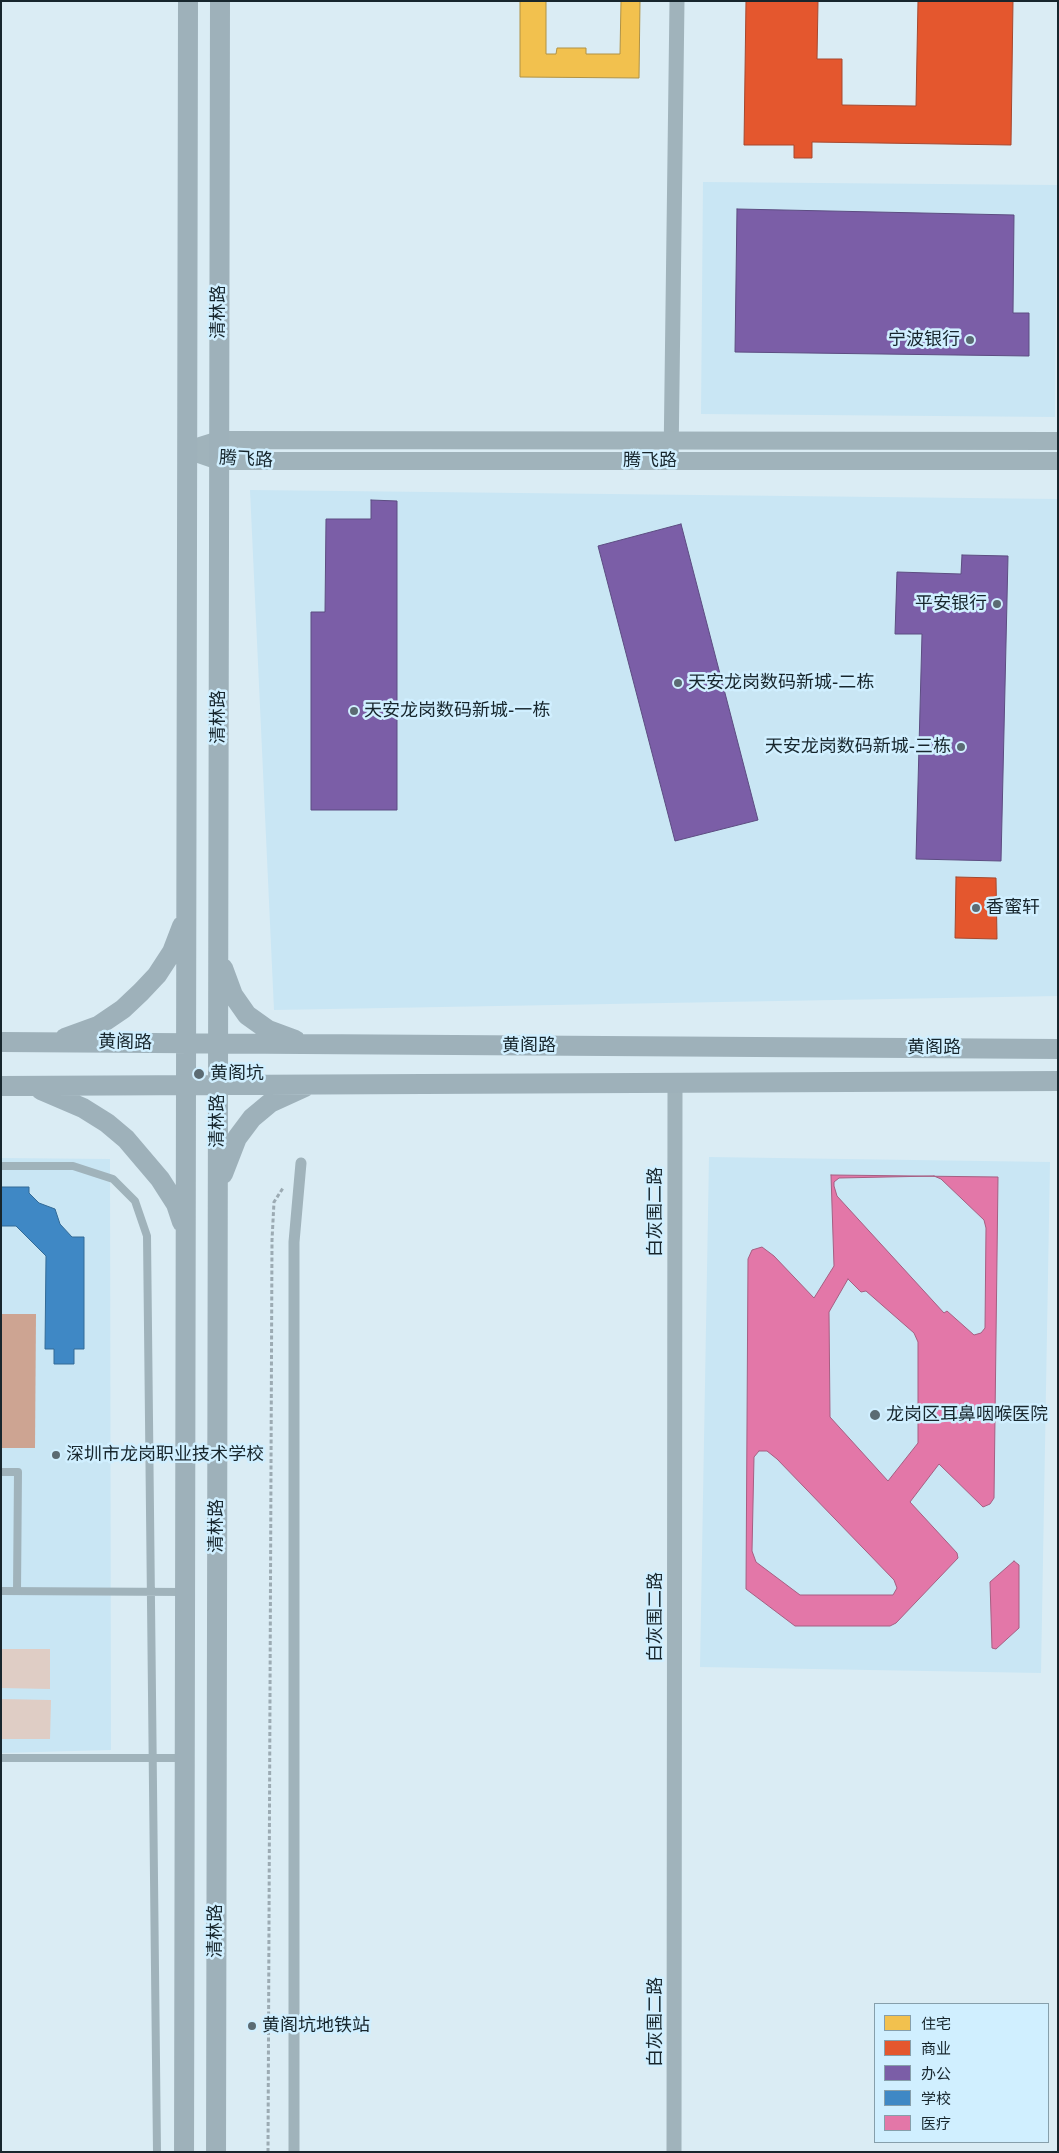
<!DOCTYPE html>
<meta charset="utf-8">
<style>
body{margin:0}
#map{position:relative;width:1059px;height:2153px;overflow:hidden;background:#daecf4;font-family:Signika,"Noto Sans SC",sans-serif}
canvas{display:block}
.frame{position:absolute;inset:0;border:2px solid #17262d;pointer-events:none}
.legend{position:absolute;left:874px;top:2003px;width:175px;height:140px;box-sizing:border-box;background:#d0efff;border:1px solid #869fab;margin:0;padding:6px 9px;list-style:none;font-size:15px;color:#17262d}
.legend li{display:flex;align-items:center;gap:10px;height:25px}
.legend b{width:25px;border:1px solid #869fab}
</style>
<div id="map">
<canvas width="1059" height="2153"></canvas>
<div class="frame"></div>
<ul class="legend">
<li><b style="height:14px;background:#f2c14e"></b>住宅</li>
<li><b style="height:14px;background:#e4572e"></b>商业</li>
<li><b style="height:14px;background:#7b5ea7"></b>办公</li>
<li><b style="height:14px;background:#3f88c5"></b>学校</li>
<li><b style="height:14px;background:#e377a8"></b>医疗</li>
</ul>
</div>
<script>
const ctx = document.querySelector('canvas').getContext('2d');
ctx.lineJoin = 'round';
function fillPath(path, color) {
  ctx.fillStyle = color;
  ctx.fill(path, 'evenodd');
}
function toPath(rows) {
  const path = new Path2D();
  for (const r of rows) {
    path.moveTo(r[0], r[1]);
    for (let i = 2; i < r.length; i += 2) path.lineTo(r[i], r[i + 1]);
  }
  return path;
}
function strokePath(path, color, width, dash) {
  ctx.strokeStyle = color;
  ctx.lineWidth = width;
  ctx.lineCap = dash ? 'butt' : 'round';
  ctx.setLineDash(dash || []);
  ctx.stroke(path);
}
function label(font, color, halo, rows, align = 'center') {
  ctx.font = font + ' Signika,"Noto Sans SC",sans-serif';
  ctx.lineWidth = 5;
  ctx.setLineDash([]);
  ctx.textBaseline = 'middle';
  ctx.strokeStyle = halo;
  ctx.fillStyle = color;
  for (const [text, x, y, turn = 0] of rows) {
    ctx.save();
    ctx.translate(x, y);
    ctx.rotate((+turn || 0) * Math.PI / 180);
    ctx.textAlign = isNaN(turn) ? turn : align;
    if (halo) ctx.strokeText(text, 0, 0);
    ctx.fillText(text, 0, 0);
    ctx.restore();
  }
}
fillPath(toPath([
 [703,182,1057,185,1055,417,701,414],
 [250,490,1058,499,1058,996,274,1010],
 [709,1157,1050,1162,1041,1673,700,1667],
 [1,1158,110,1159,111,1750,1,1753]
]), '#c9e6f4');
fillPath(toPath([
 [1,1649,50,1649,50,1689,1,1688],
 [1,1699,51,1700,50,1739,1,1739]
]), '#dfcdc5');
fillPath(toPath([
 [1,1314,36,1314,35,1448,1,1448]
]), '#cda492');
const homes = toPath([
 [520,1,546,1,546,54,556,54,557,48,586,48,586,54,620,54,621,1,640,1,639,78,520,77,520,1]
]);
fillPath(homes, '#f2c14e');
strokePath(homes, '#b09244', 1);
const shops = toPath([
 [746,1,818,1,817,59,842,59,842,105,916,106,918,1,1013,1,1011,145,812,142,812,158,794,158,794,145,744,145,746,1],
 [956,877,996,878,997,939,955,938,956,877]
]);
fillPath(shops, '#e4572e');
strokePath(shops, '#a6482e', 1);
const offices = toPath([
 [737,209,1014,215,1013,313,1029,313,1029,356,735,352,737,209],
 [371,500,397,501,397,810,311,810,311,612,325,612,326,519,371,519,371,500],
 [681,524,758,820,675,841,598,546,681,524],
 [962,555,1008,556,1001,861,916,859,922,634,895,634,897,572,961,574,962,555]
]);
fillPath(offices, '#7b5ea7');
strokePath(offices, '#5d4d82', 1);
const schools = toPath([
 [1,1187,29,1187,29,1193,39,1203,55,1209,60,1224,72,1237,84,1237,84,1349,74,1349,74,1364,54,1364,54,1349,45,1349,46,1256,16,1226,1,1226,1,1187]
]);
fillPath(schools, '#3f88c5');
strokePath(schools, '#336b97', 1);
const health = toPath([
 [831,1175,998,1177,994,1498,990,1504,983,1507,939,1464,910,1502,957,1553,958,1558,896,1623,890,1626,795,1626,746,1589,748,1259,752,1250,762,1247,774,1256,814,1298,834,1266,831,1175],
 [848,1279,861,1292,866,1291,914,1333,918,1342,918,1443,888,1481,830,1417,829,1312,848,1279],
 [934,1176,941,1179,984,1220,986,1228,985,1328,981,1333,974,1335,947,1311,944,1313,837,1196,834,1186,834,1182,839,1178,934,1176],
 [759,1451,767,1451,777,1459,894,1580,897,1588,893,1595,800,1595,756,1562,752,1551,754,1457,759,1451],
 [1014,1561,1019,1565,1019,1628,996,1649,992,1648,990,1582,1014,1561]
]);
fillPath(health, '#e377a8');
strokePath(health, '#a65f83', 1);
strokePath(toPath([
 [268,2152,272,1240,274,1202,283,1188]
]), '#9cabb3', 3, [4, 2.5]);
strokePath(toPath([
 [1,1166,73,1166,113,1179,135,1201,147,1236,157,2152],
 [1,1472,18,1472,17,1591],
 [1,1591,185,1592],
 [1,1758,183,1758]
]), '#a0b3bb', 8);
strokePath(toPath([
 [294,2152,294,1242,301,1163]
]), '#a0b3bb', 11);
strokePath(toPath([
 [671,461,677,1],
 [674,2152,675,1082]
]), '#a0b3bb', 15);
strokePath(toPath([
 [187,450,219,461,1058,461],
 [187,450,219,440,1058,441]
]), '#a0b3bb', 18);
strokePath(toPath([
 [223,968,233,995,247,1015,268,1030,295,1040],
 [65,1038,98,1026,123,1009,141,992,157,975,172,952,182,926],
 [1,1042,1058,1049],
 [1,1086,1058,1081],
 [41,1090,83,1108,107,1123,126,1139,160,1179,176,1204,182,1222],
 [223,1174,237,1138,252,1118,270,1103,305,1087],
 [184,2152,188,1],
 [216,2152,220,1]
]), '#9eb1ba', 20);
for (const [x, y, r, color] of [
 [970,340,5,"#5b6b73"],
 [997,604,5,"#5b6b73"],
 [678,683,5,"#5b6b73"],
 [354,711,5,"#5b6b73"],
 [961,747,5,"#5b6b73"],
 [976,908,5,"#5b6b73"],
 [199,1074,6,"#5b6b73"],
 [875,1415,6,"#5b6b73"],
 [56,1455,5,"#5b6b73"],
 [252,2026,5,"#5b6b73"]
]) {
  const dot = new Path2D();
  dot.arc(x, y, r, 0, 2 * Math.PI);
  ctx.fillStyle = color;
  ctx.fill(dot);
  strokePath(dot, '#d0efff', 2);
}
label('18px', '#17262d', '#d0efff', [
 ["清林路",219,312,-90],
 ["腾飞路",246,460,3],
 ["腾飞路",650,461],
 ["清林路",219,717,-90],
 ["黄阁路",125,1043,1],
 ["黄阁路",529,1046],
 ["黄阁路",934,1048],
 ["清林路",218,1121,-90],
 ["白灰围二路",656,1212,-90],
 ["清林路",217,1526,-90],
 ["白灰围二路",656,1617,-90],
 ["清林路",216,1931,-90],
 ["白灰围二路",656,2022,-90]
]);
label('18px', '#17262d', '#d0efff', [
 ["宁波银行",960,340,"right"],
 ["平安银行",987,604,"right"],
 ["天安龙岗数码新城-二栋",688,683],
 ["天安龙岗数码新城-一栋",364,711],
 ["天安龙岗数码新城-三栋",951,747,"right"],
 ["香蜜轩",986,908],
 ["黄阁坑",210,1074],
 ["龙岗区耳鼻咽喉医院",886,1415],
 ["深圳市龙岗职业技术学校",66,1455],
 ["黄阁坑地铁站",262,2026]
], 'left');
</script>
